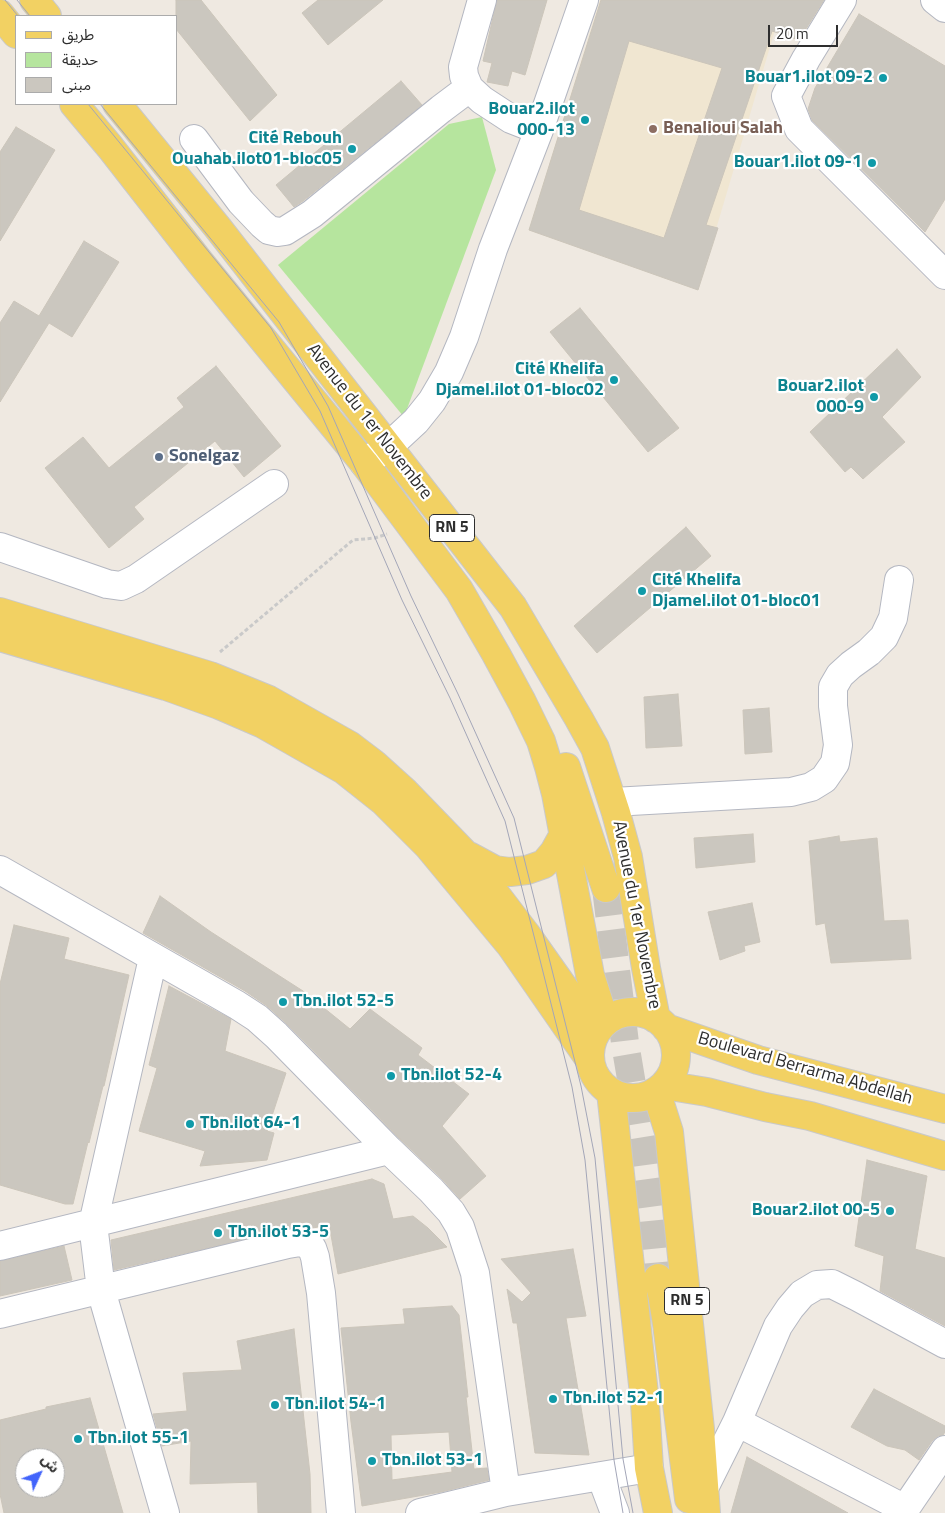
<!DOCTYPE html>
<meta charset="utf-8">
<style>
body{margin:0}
#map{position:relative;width:945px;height:1513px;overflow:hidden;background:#efe9e1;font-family:"Titillium Web","Noto Sans Arabic",sans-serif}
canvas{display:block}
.legend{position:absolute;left:15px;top:15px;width:162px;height:90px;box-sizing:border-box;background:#fff;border:1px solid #ababab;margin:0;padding:6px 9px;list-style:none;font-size:15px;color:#2e2e2e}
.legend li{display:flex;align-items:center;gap:10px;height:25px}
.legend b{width:25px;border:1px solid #ababab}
.north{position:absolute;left:15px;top:1448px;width:50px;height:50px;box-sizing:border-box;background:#fff;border:1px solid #ababab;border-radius:50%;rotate:47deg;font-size:14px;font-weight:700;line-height:20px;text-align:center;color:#2e2e2e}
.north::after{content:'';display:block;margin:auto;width:18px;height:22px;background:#4264fb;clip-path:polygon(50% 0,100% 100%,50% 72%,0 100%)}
.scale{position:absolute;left:768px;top:25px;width:70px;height:22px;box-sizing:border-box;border:2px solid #2e2e2e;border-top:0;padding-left:6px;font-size:15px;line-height:18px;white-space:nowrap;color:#2e2e2e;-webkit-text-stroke:4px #fff;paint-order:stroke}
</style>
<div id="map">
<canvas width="945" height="1513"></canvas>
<ul class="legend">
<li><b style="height:6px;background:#f2d163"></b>طريق</li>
<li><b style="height:14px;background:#b6e59e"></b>حديقة</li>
<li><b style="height:14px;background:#cbc7bf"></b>مبنى</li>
</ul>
<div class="north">ش</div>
<div class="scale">20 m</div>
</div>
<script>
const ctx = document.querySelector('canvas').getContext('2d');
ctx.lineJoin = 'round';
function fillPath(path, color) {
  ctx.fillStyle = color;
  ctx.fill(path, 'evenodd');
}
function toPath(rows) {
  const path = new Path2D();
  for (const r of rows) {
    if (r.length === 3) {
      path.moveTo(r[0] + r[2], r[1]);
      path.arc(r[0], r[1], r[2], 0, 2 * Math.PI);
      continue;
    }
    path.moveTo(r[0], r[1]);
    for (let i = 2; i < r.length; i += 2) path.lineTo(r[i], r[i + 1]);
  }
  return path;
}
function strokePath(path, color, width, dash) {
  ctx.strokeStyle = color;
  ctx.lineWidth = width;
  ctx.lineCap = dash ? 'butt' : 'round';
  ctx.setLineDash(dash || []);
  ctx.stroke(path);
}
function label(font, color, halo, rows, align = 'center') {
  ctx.font = font + ' "Titillium Web",sans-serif';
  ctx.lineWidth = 4.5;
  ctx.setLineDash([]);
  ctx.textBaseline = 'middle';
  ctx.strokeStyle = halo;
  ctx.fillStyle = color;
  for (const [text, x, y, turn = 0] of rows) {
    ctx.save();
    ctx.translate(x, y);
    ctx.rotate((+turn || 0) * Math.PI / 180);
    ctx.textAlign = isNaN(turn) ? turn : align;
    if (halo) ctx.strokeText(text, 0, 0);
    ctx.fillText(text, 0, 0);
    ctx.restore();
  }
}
fillPath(toPath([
 [600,0,683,0,775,30,698,290,529,230]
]), '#f0e6d1');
fillPath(toPath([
 [482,117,496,170,404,417,278,265,449,124]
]), '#b6e59e');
const building = toPath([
 [176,0,201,0,277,95,250,121,176,29,176,0],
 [318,0,383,0,328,45,302,13,318,0],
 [497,0,547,0,525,75,512,71,508,86,487,82,492,63,483,61,497,0],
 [601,0,824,0,799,40,772,31,706,225,718,228,698,290,529,230,601,0],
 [629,41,722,68,664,238,579,210,629,41],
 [859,14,945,66,945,199,925,232,812,120,808,109,815,88,859,14],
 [401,81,422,105,303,201,294,207,276,185,401,81],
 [16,127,55,150,0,241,0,152,16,127],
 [84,241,119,262,72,337,49,323,0,402,0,323,14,301,39,316,84,241],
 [580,308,679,428,648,452,550,332,580,308],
 [897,349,921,377,882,417,905,442,863,479,851,467,845,472,810,432,897,349],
 [216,366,281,446,244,477,215,441,134,507,144,519,109,548,45,468,83,437,109,468,184,407,177,398,216,366],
 [686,527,711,556,597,653,574,626,686,527],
 [678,694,682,746,646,748,644,697,678,694],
 [769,708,772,752,745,754,743,710,769,708],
 [753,834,755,862,696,868,694,838,753,834],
 [839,836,840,842,877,838,884,921,908,920,911,959,831,963,825,923,816,925,809,841,839,836],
 [160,896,211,932,303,991,350,1029,370,1009,422,1048,418,1055,469,1094,442,1126,486,1176,460,1199,442,1179,400,1139,287,1024,267,1006,245,991,143,933,160,896],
 [752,903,760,942,744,946,745,951,720,960,708,912,752,903],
 [14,925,69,938,64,959,129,975,104,1086,103,1086,89,1143,88,1142,73,1204,65,1204,0,1185,0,984,14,925],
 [169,986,231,1019,225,1051,286,1073,267,1131,274,1133,267,1160,200,1166,205,1151,139,1131,157,1068,149,1065,169,986],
 [867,1160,927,1176,915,1249,945,1258,945,1326,880,1291,884,1256,855,1246,867,1160],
 [372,1179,384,1184,393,1219,413,1216,428,1228,447,1247,338,1274,329,1224,310,1229,297,1227,114,1270,111,1240,372,1179],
 [64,1246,72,1280,0,1296,0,1261,64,1246],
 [573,1249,586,1316,566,1318,589,1455,535,1453,517,1323,513,1323,507,1289,522,1302,531,1293,501,1259,573,1249],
 [452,1306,459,1315,468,1397,466,1397,474,1469,487,1468,489,1480,441,1492,362,1506,351,1422,341,1328,405,1324,403,1309,452,1306],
 [449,1432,452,1472,392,1480,391,1435,449,1432],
 [294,1329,310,1474,311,1513,258,1513,257,1482,190,1484,191,1441,162,1446,153,1414,187,1411,183,1373,242,1370,237,1341,294,1329],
 [874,1389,945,1426,945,1432,943,1435,938,1436,932,1441,919,1460,905,1450,887,1446,851,1427,874,1389],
 [90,1398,123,1513,4,1513,0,1494,0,1420,46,1409,46,1407,90,1398],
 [25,1458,55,1458,55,1488,25,1488,25,1458],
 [747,1457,848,1513,731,1513,747,1457]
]);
fillPath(building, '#cbc7bf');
strokePath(building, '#cbc5ba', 1);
strokePath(toPath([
 [606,888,625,1043,644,1156,652,1216,658,1278]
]), '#c8c4bd', 28, [28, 14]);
const minor = toPath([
 [482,0,463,67,464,76,469,88,482,100,511,119,539,130],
 [842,0,806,59,786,96,799,129,945,275],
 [935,0,945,8],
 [194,139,241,202,262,224,269,230,278,232,285,231,312,214,441,109,469,88],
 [364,463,388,447,416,421,432,401,449,372,464,337,493,249,539,130,584,0],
 [0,547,107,584,121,586,136,579,274,484],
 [613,802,791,792,811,787,824,779,835,763,838,745,833,706,833,687,840,675,851,665,869,652,884,637,893,618,899,580],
 [0,870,237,1005,257,1018,276,1035,389,1150,431,1190,451,1212,460,1227,475,1273,506,1492],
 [153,958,93,1224,101,1290,165,1513],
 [0,1246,389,1150],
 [0,1314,288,1244,300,1242,306,1244,312,1248,315,1257,321,1293,341,1513],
 [737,1422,905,1509,945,1450],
 [601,1476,615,1513],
 [704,1488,737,1422,778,1326,790,1308,802,1294,817,1285,832,1284,856,1296,945,1344],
 [420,1513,506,1492,649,1468]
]);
const major = toPath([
 [34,0,47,16],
 [0,14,16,34],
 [74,104,110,147,199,261,364,463,459,590,496,654,522,702,541,741,549,767,556,794,590,975,605,1022],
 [117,104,218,228,513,607,579,719,595,748,616,813,628,857,646,968,656,1019],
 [0,612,210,676,269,700,349,745,374,764,405,792,465,854,526,934,596,1033],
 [0,637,166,686,219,705,263,724,344,770,383,801,428,846,511,946,590,1060],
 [566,767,606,888],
 [469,856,495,870,510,872,527,870,544,864,554,852,564,834],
 [633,1055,43],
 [666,1028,758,1060,945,1109],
 [664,1085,707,1092,765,1107,810,1116,945,1156],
 [656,1091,669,1132,700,1429,706,1513],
 [611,1092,645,1403,649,1468,658,1513],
 [658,1278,662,1294,667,1324,689,1499]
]);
strokePath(minor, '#b4b7c1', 30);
strokePath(major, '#c9c9c9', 30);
strokePath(toPath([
 [220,652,353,540,375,538,387,534]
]), '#c9c9c9', 3, [4, 2.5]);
strokePath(minor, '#fff', 28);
strokePath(major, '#f2d163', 28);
strokePath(toPath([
 [5,0,18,16],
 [17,0,30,16],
 [88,104,271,328,320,411,402,600,450,698,505,821,572,1087,585,1160,614,1460,623,1513],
 [100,104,279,322,328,406,411,596,458,694,514,818,581,1086,595,1158,623,1459,633,1513]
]), '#a3a6b8', 1);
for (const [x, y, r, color] of [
 [883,78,5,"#0f9aa8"],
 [585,120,5,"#0f9aa8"],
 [653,129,5,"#8d6e63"],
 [352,149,5,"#0f9aa8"],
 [872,163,5,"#0f9aa8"],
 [614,380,5,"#0f9aa8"],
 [874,397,5,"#0f9aa8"],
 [159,457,5,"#5c6f8a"],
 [642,591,5,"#0f9aa8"],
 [283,1002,5,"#0f9aa8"],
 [391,1076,5,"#0f9aa8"],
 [190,1124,5,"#0f9aa8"],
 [890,1211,5,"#0f9aa8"],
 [218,1233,5,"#0f9aa8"],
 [553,1399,5,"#0f9aa8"],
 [275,1405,5,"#0f9aa8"],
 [78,1439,5,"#0f9aa8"],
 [372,1461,5,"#0f9aa8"]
]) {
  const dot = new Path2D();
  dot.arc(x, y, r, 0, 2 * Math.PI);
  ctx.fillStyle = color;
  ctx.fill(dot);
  strokePath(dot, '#fff', 2);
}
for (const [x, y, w] of [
 [452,528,45],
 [687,1301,45]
]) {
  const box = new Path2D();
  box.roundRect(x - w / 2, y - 13.5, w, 27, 4);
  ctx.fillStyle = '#fff';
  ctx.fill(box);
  strokePath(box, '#2e2e2e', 1);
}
label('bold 16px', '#2e2e2e', null, [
 ["RN 5",452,528],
 ["RN 5",687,1301]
]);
label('bold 18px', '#0d838f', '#fff', [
 ["Bouar1.ilot 09-2",873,78,"right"],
 ["Bouar2.ilot",575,110,"right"],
 ["000-13",575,131,"right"],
 ["Cité Rebouh",342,139,"right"],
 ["Ouahab.ilot01-bloc05",342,160,"right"],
 ["Bouar1.ilot 09-1",862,163,"right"],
 ["Cité Khelifa",604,370,"right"],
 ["Djamel.ilot 01-bloc02",604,391,"right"],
 ["Bouar2.ilot",864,387,"right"],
 ["000-9",864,408,"right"],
 ["Cité Khelifa",652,581],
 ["Djamel.ilot 01-bloc01",652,602],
 ["Tbn.ilot 52-5",293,1002],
 ["Tbn.ilot 52-4",401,1076],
 ["Tbn.ilot 64-1",200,1124],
 ["Bouar2.ilot 00-5",880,1211,"right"],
 ["Tbn.ilot 53-5",228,1233],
 ["Tbn.ilot 52-1",563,1399],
 ["Tbn.ilot 54-1",285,1405],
 ["Tbn.ilot 55-1",88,1439],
 ["Tbn.ilot 53-1",382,1461]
], 'left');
label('bold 18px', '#785e54', '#fff', [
 ["Benalioui Salah",663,129]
], 'left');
label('18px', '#2e2e2e', '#fff', [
 ["Avenue du 1er Novembre",369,422,52],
 ["Avenue du 1er Novembre",636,915,79],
 ["Boulevard Berrarma Abdellah",805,1069,16]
]);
label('bold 18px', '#4e5e75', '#fff', [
 ["Sonelgaz",169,457]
], 'left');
</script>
